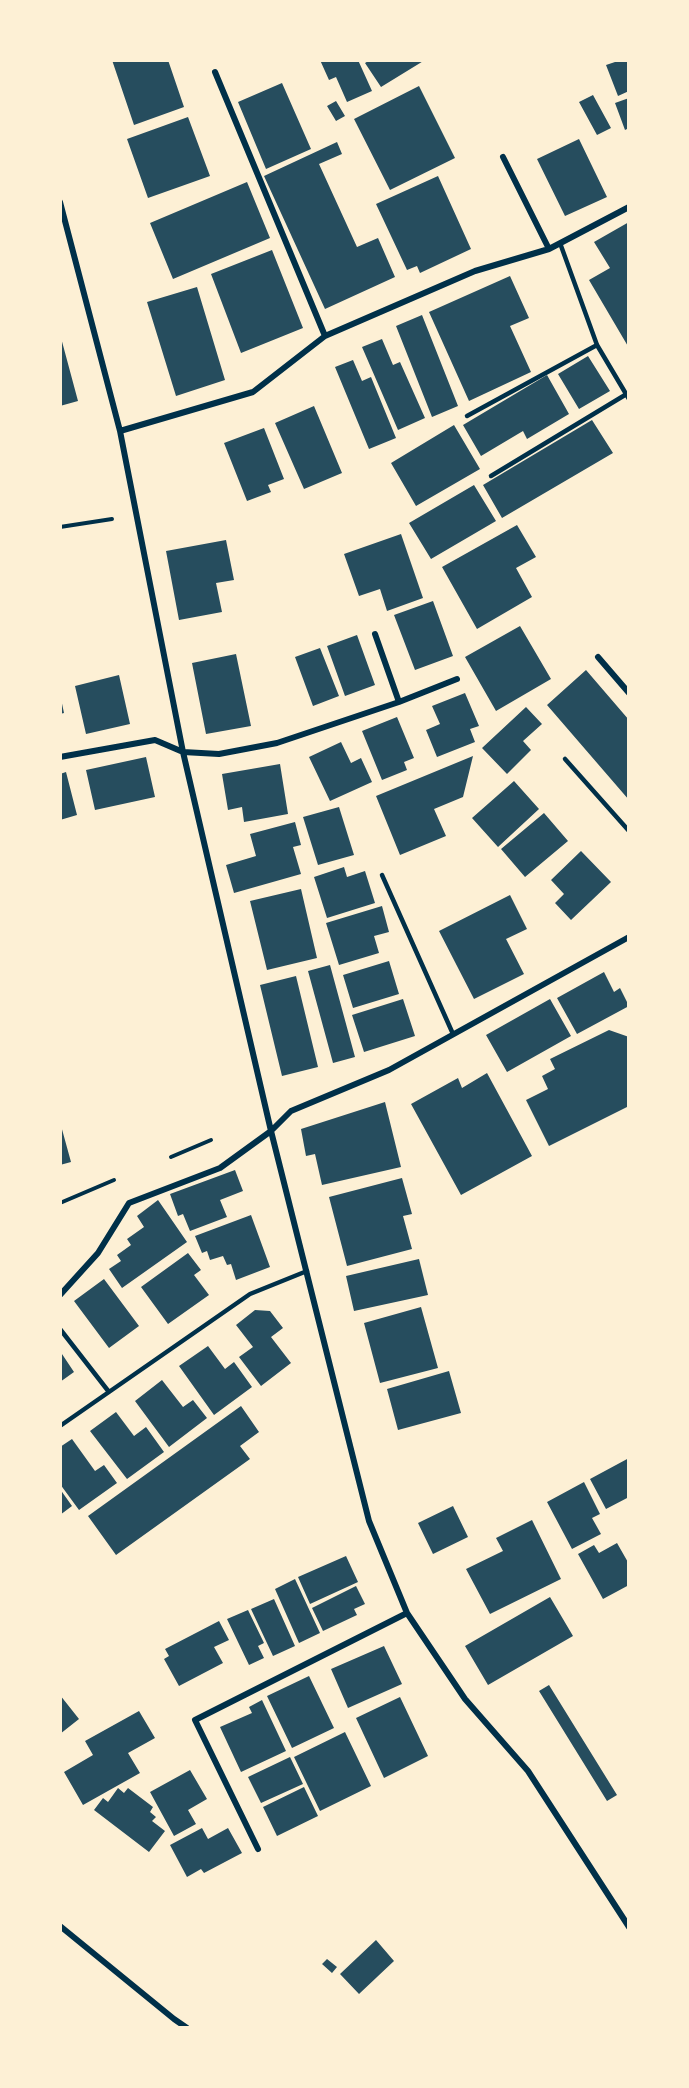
<!DOCTYPE html>
<style>
body{margin:0}
#map{position:relative;width:689px;height:2088px;overflow:hidden;background:#fdf0d5;font-family:"Times New Roman",serif}
canvas{display:block}
.frame{position:absolute;inset:0;border:62px solid #fdf0d5;pointer-events:none}
</style>
<div id="map">
<canvas width="689" height="2088"></canvas>
<div class="frame"></div>
</div>
<script>
const ctx = document.querySelector('canvas').getContext('2d');
ctx.lineJoin = 'round';
function fillPath(path, color) {
  ctx.fillStyle = color;
  ctx.fill(path, 'evenodd');
}
function toPath(rows) {
  const path = new Path2D();
  for (const r of rows) {
    path.moveTo(r[0], r[1]);
    for (let i = 2; i < r.length; i += 2) path.lineTo(r[i], r[i + 1]);
  }
  return path;
}
function strokePath(path, color, width, dash) {
  ctx.strokeStyle = color;
  ctx.lineWidth = width;
  ctx.lineCap = dash ? 'butt' : 'round';
  ctx.setLineDash(dash || []);
  ctx.stroke(path);
}
fillPath(toPath([
 [112,60,168,60,184,107,134,125],
 [320,60,358,60,372,91,347,102,336,77,329,80],
 [370,60,425,60,381,87,365,63],
 [621,60,629,60,629,91,618,96,606,65],
 [282,83,311,149,266,169,238,102],
 [419,86,455,158,390,190,354,119],
 [593,95,611,128,597,135,579,102],
 [629,98,629,128,625,130,615,103],
 [336,101,345,116,336,121,327,106],
 [188,117,210,176,148,198,127,139],
 [579,139,607,197,565,216,537,159],
 [337,142,342,154,319,164,357,247,378,238,395,277,325,309,264,176],
 [438,176,471,249,420,273,417,266,407,270,376,204],
 [247,182,270,238,173,279,150,223],
 [629,222,629,348,589,280,610,268,594,242],
 [272,250,303,328,241,353,211,274],
 [510,276,529,318,510,326,531,372,469,401,429,312],
 [197,287,225,380,176,396,147,302],
 [422,315,458,406,432,417,396,326],
 [60,334,78,401,60,406],
 [382,339,393,365,400,362,425,418,398,430,362,347],
 [588,356,610,391,579,409,558,374],
 [353,360,362,381,371,377,396,438,369,449,335,367],
 [547,375,569,414,527,439,523,431,481,456,463,425],
 [314,406,342,473,304,489,275,423],
 [592,420,613,453,502,518,483,485],
 [454,425,480,469,416,506,391,463],
 [264,428,284,479,268,485,271,492,247,501,224,443],
 [474,485,496,521,431,559,409,523],
 [517,525,536,557,516,568,532,597,477,629,442,567],
 [401,534,423,598,387,611,380,589,359,596,344,554],
 [226,540,234,580,216,583,222,612,179,620,166,551],
 [433,601,453,656,415,670,394,615],
 [520,626,551,679,496,711,465,657],
 [357,635,375,685,345,696,327,646],
 [320,648,339,696,313,706,295,657],
 [236,654,251,726,206,734,192,663],
 [586,670,629,720,629,800,547,705],
 [119,675,130,724,86,734,75,686],
 [465,693,479,726,470,729,475,742,437,757,426,730,440,724,432,706],
 [60,694,64,713,60,714],
 [526,707,542,724,523,741,531,750,507,774,482,748],
 [397,717,414,758,404,762,407,770,382,780,362,731],
 [341,742,351,763,361,758,372,782,330,801,309,757],
 [473,756,463,797,434,809,446,836,400,855,376,796],
 [146,757,155,797,95,810,86,770],
 [280,764,288,814,244,822,242,807,228,810,222,774],
 [66,772,77,815,60,820,60,774],
 [514,781,539,809,498,847,472,818],
 [339,807,354,855,318,865,303,817],
 [544,813,568,841,525,877,501,849],
 [295,822,301,845,293,847,301,874,234,893,226,865,256,856,250,834],
 [581,851,611,882,571,920,555,903,564,894,551,880],
 [344,867,347,877,365,871,375,903,327,918,314,877],
 [301,889,317,958,267,970,250,901],
 [510,895,527,929,506,939,524,974,474,999,439,931],
 [382,906,389,932,374,936,379,953,339,965,326,923],
 [389,961,399,994,353,1008,343,975],
 [330,965,355,1057,333,1063,308,971],
 [604,972,614,992,620,988,629,1006,577,1034,557,998],
 [296,976,318,1067,282,1076,260,985],
 [403,999,415,1036,364,1052,352,1015],
 [550,999,571,1036,507,1072,486,1035],
 [609,1030,629,1037,629,1106,549,1146,526,1100,548,1089,542,1076,555,1069,550,1059],
 [487,1073,532,1156,461,1195,411,1104,458,1078,462,1088],
 [385,1102,401,1167,322,1185,315,1154,306,1156,301,1129],
 [60,1122,71,1162,60,1165],
 [235,1170,243,1191,220,1200,227,1217,190,1231,183,1214,178,1216,170,1194],
 [402,1178,412,1214,403,1216,412,1249,347,1266,329,1197],
 [158,1200,187,1242,122,1288,109,1269,121,1261,117,1255,131,1245,127,1239,144,1227,137,1216],
 [251,1215,270,1267,236,1280,231,1264,227,1265,223,1256,210,1260,207,1251,202,1253,195,1236],
 [188,1253,201,1270,194,1275,209,1295,168,1324,141,1287],
 [419,1259,428,1295,354,1311,346,1276],
 [104,1279,139,1326,109,1348,74,1301],
 [421,1307,438,1368,380,1383,364,1323],
 [255,1310,270,1311,283,1328,271,1337,291,1363,261,1386,239,1357,253,1347,236,1325],
 [208,1346,225,1369,234,1362,252,1387,214,1415,179,1366],
 [60,1351,74,1372,60,1382],
 [449,1371,461,1413,398,1430,387,1389],
 [162,1380,183,1407,193,1400,207,1418,169,1447,135,1401],
 [241,1406,259,1432,240,1446,250,1459,116,1555,88,1516],
 [116,1412,134,1436,146,1427,164,1452,127,1479,90,1431],
 [72,1439,95,1471,104,1465,117,1483,79,1510,60,1484,60,1447],
 [629,1458,629,1497,606,1509,590,1479],
 [584,1482,600,1514,592,1518,601,1534,572,1549,547,1502],
 [60,1489,72,1506,60,1515],
 [453,1506,468,1537,433,1554,418,1523],
 [532,1520,561,1579,490,1614,466,1569,503,1551,496,1538],
 [617,1543,629,1564,629,1585,603,1599,578,1554,594,1545,599,1553],
 [346,1556,358,1582,310,1604,298,1577],
 [295,1579,320,1633,299,1643,275,1589],
 [356,1586,365,1604,354,1609,357,1615,323,1631,312,1608],
 [550,1597,573,1636,488,1685,465,1646],
 [274,1599,295,1646,273,1656,251,1609],
 [248,1610,264,1643,258,1646,264,1658,249,1665,227,1619],
 [219,1621,229,1640,214,1647,223,1663,179,1686,164,1659,169,1656,165,1649],
 [384,1646,402,1684,348,1708,331,1669],
 [309,1676,334,1728,292,1748,267,1696],
 [549,1685,617,1795,607,1801,539,1691],
 [60,1695,79,1719,60,1734],
 [400,1697,428,1756,384,1778,356,1718],
 [262,1700,286,1751,241,1772,220,1727,252,1713,249,1707],
 [139,1711,155,1738,128,1753,140,1773,83,1805,64,1772,93,1755,85,1741],
 [345,1732,371,1786,320,1811,294,1757],
 [290,1757,303,1784,261,1803,248,1777],
 [190,1770,207,1799,188,1810,196,1824,174,1836,150,1792],
 [304,1787,318,1816,277,1836,263,1807],
 [118,1788,124,1793,128,1788,153,1807,150,1812,156,1817,152,1821,165,1831,149,1852,94,1810,103,1798,108,1802],
 [202,1828,208,1839,228,1828,242,1853,204,1873,201,1869,187,1877,170,1845],
 [376,1940,394,1961,359,1994,340,1974],
 [327,1959,337,1967,332,1973,322,1964]
]), '#264d5e');
strokePath(toPath([
 [60,527,112,519],
 [171,1157,211,1140],
 [60,1203,114,1180]
]), '#003049', 4);
strokePath(toPath([
 [560,243,597,345,629,399],
 [467,416,597,345],
 [491,476,625,395],
 [565,759,629,831],
 [382,875,453,1034],
 [60,1329,109,1392],
 [60,1426,250,1294,307,1271]
]), '#003049', 4.5);
strokePath(toPath([
 [215,72,325,336],
 [503,157,549,249],
 [60,202,120,431,183,752,271,1131,369,1521,407,1613,465,1699,528,1771,629,1927],
 [120,431,253,392,325,336,475,271,549,249,629,207],
 [375,634,399,702],
 [598,657,629,693],
 [60,757,155,740,183,752,219,754,277,743,399,702,457,679],
 [60,1295,98,1253,129,1203,220,1168,271,1131,291,1111,389,1070,629,937],
 [258,1849,195,1720,407,1613],
 [60,1926,174,2019,187,2028]
]), '#003049', 6);
</script>
